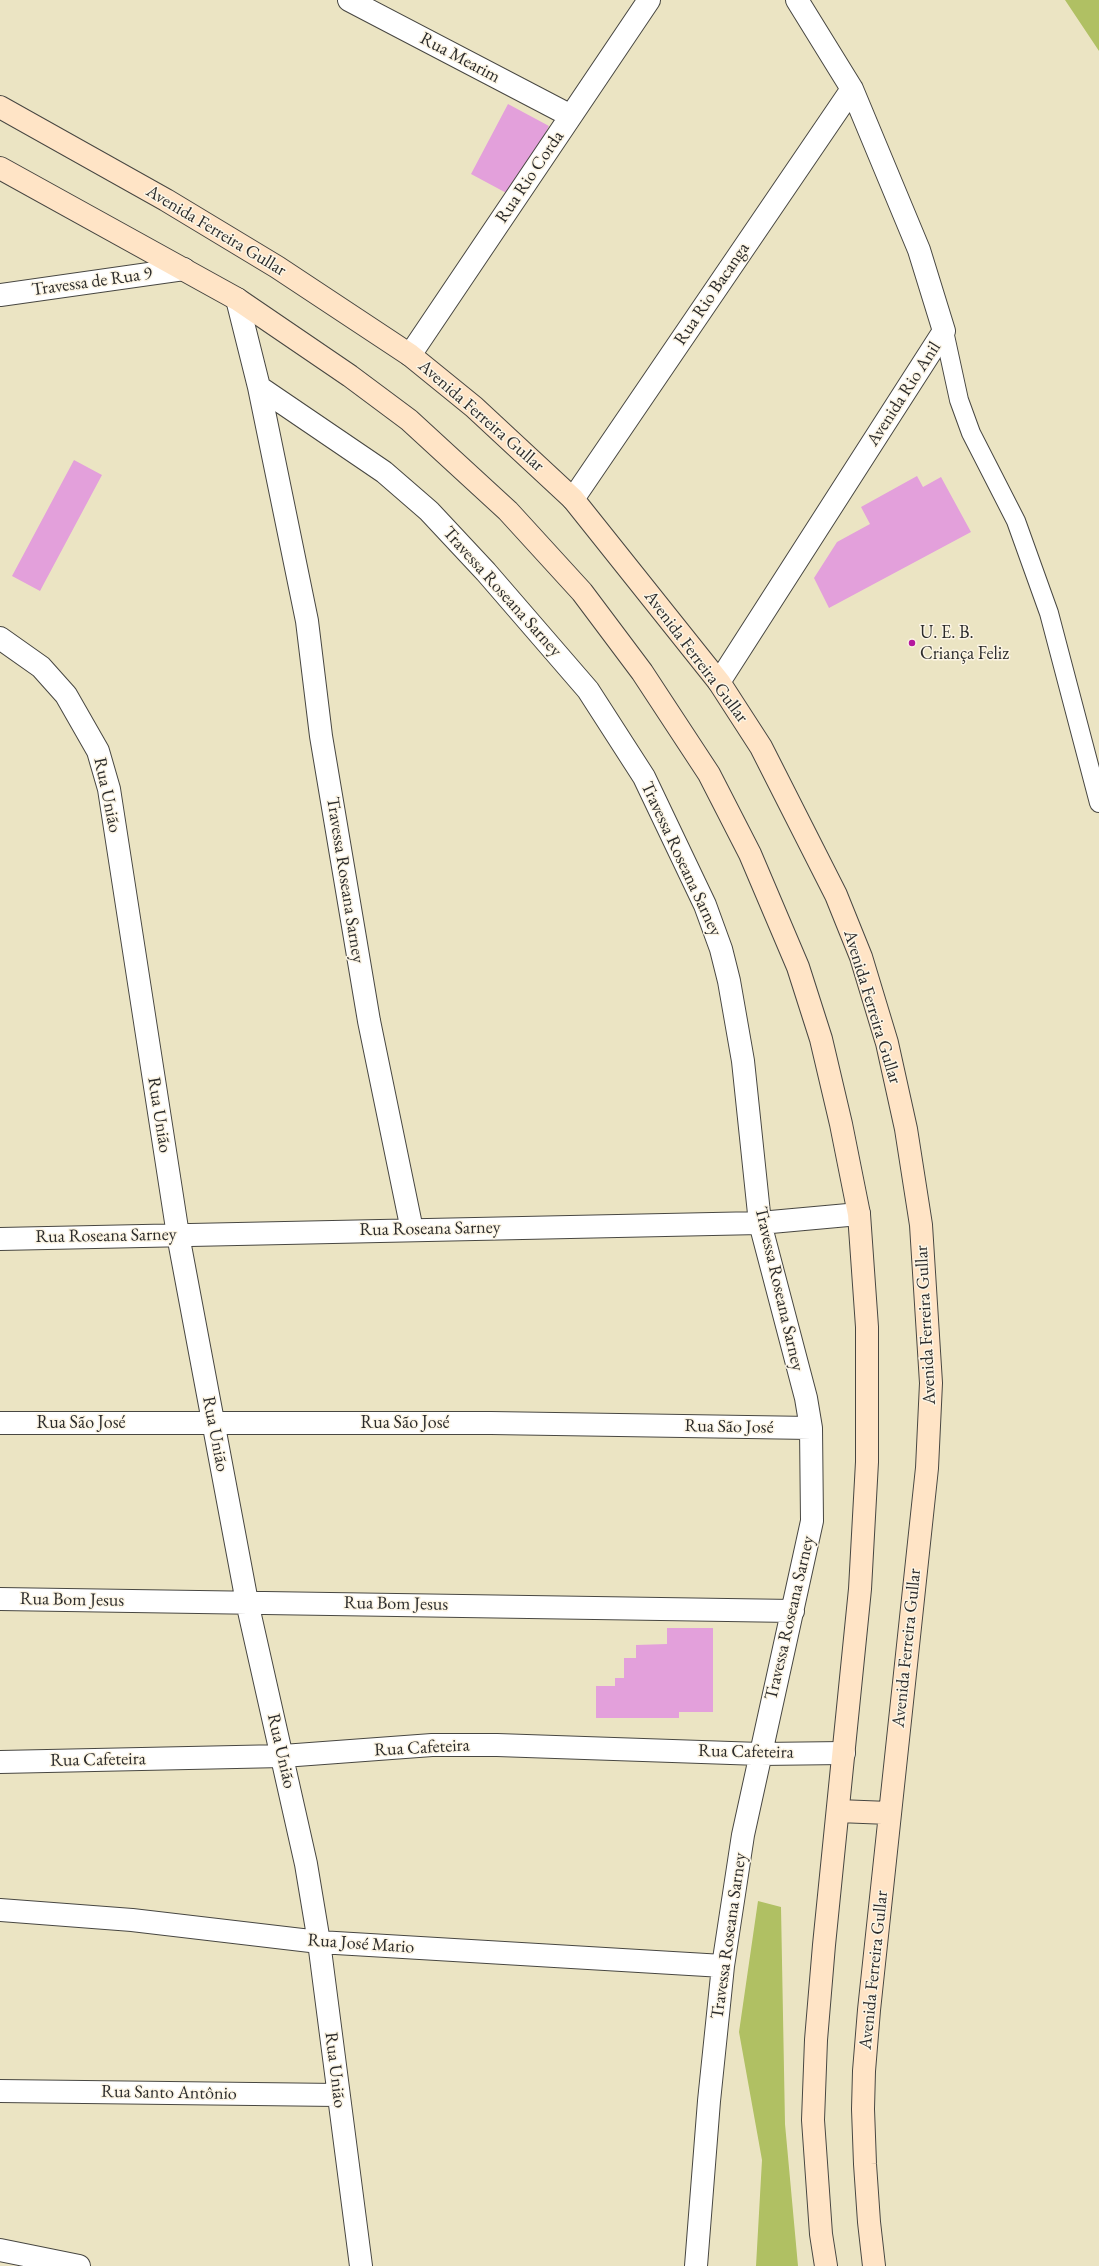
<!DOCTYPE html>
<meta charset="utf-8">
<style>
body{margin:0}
canvas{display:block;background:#ebe4c3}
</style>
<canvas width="1099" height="2266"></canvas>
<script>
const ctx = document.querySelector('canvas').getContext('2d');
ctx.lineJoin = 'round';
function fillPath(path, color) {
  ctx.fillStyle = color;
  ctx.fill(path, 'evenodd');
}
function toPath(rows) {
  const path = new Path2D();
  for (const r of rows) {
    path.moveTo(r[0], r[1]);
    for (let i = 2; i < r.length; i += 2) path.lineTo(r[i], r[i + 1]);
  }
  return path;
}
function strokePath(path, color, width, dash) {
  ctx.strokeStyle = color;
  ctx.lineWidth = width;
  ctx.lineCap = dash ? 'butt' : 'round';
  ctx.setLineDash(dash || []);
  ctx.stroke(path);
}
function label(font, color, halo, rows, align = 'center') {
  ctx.font = font + ' "EB Garamond",serif';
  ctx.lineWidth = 3;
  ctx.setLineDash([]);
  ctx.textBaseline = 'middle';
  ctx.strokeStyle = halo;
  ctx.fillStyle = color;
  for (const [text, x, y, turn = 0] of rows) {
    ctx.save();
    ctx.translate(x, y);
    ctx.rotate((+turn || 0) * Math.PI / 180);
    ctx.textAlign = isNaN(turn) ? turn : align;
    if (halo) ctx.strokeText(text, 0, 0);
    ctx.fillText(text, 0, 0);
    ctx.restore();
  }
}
fillPath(toPath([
 [1065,0,1099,0,1099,51],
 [758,1901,781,1907,785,2124,798,2266,756,2266,762,2160,739,2032]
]), '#b0c063');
fillPath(toPath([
 [508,104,549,126,512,196,471,174],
 [74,460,102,475,40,591,12,576],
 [917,476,923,487,941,477,971,532,829,608,814,578,837,542,870,524,861,507],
 [667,1628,713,1628,713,1712,679,1712,679,1718,596,1718,596,1686,615,1686,615,1678,624,1678,624,1658,636,1658,636,1645,667,1644]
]), '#e3a0db');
const service = toPath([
 [944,331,959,400,971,433,1016,521,1049,613,1099,803]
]);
const minor = toPath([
 [349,0,571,116],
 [0,295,184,269],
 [237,299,259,387,307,621,321,736,369,1021,412,1230],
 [410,355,649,0],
 [259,387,384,472,429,511,486,572,588,690,644,777,705,905,721,949,729,981,743,1061,760,1223,806,1398,811,1428,812,1521,743,1835,723,1966,709,2101,696,2266],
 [573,499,852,89],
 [0,638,41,667,66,695,98,751,109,789,178,1235,247,1602,306,1864,319,1942,361,2266],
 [719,682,944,331,919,250,852,89,797,0],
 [0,1239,760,1223,859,1214],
 [0,1423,491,1423,811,1428],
 [0,1599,793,1611],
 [0,1762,283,1756,432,1745,497,1745,760,1754,844,1753],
 [0,1910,132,1920,319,1942,723,1966],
 [0,2091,338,2095],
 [0,2250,79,2266]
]);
const secondary = toPath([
 [0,107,166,200,277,267,410,355,474,407,573,499,719,682,761,747,836,895,861,957,887,1043,906,1129,921,1225,931,1383,927,1468,869,2010,864,2071,863,2109,865,2164,869,2222,874,2266],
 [0,168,237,299,350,376,409,420,508,511,582,592,642,672,709,774,750,854,798,967,821,1039,841,1124,859,1214,867,1327,867,1462,860,1589,824,1945,816,2040,813,2120,821,2234,826,2266],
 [838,1811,889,1813]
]);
strokePath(service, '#484742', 20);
strokePath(minor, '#484742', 24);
strokePath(secondary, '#484742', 24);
strokePath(service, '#fff', 18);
strokePath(minor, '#fff', 22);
strokePath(secondary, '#ffe4c6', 22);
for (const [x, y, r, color] of [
 [912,643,4,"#b5179e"]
]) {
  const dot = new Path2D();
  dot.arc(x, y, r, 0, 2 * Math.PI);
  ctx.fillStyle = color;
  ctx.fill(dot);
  strokePath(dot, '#fcf5e5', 1.5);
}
label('18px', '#2b2b2b', '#fcf5e5', [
 ["Rua Mearim",460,58,28],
 ["Rua Rio Corda",530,177,-56],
 ["Avenida Ferreira Gullar",216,231,31],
 ["Travessa de Rua 9",92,282,-8],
 ["Rua Rio Bacanga",712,294,-56],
 ["Avenida Rio Anil",904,394,-57],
 ["Avenida Ferreira Gullar",481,416,41],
 ["Travessa Roseana Sarney",502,592,48],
 ["Avenida Ferreira Gullar",696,657,53],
 ["Rua União",107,795,78],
 ["Travessa Roseana Sarney",681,859,65],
 ["Travessa Roseana Sarney",345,880,81],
 ["Avenida Ferreira Gullar",872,1007,73],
 ["Rua União",159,1115,81],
 ["Rua Roseana Sarney",430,1229,-1],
 ["Rua Roseana Sarney",106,1236,-1],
 ["Travessa Roseana Sarney",779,1289,77],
 ["Avenida Ferreira Gullar",926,1325,-93],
 ["Rua São José",81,1423],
 ["Rua São José",405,1423],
 ["Rua São José",729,1427,1],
 ["Rua União",215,1434,79],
 ["Rua Bom Jesus",72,1600,1],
 ["Rua Bom Jesus",396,1604,1],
 ["Travessa Roseana Sarney",790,1618,-77],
 ["Avenida Ferreira Gullar",907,1648,-84],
 ["Rua Cafeteira",422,1748,-3],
 ["Rua União",281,1751,77],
 ["Rua Cafeteira",746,1752,1],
 ["Rua Cafeteira",98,1760,-1],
 ["Travessa Roseana Sarney",729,1936,-82],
 ["Rua José Mario",361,1944,4],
 ["Avenida Ferreira Gullar",874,1970,-84],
 ["Rua União",335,2070,83],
 ["Rua Santo Antônio",169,2093,1]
]);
label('18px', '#2b2b2b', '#fcf5e5', [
 ["U. E. B.",920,633],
 ["Criança Feliz",920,654]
], 'left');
</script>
